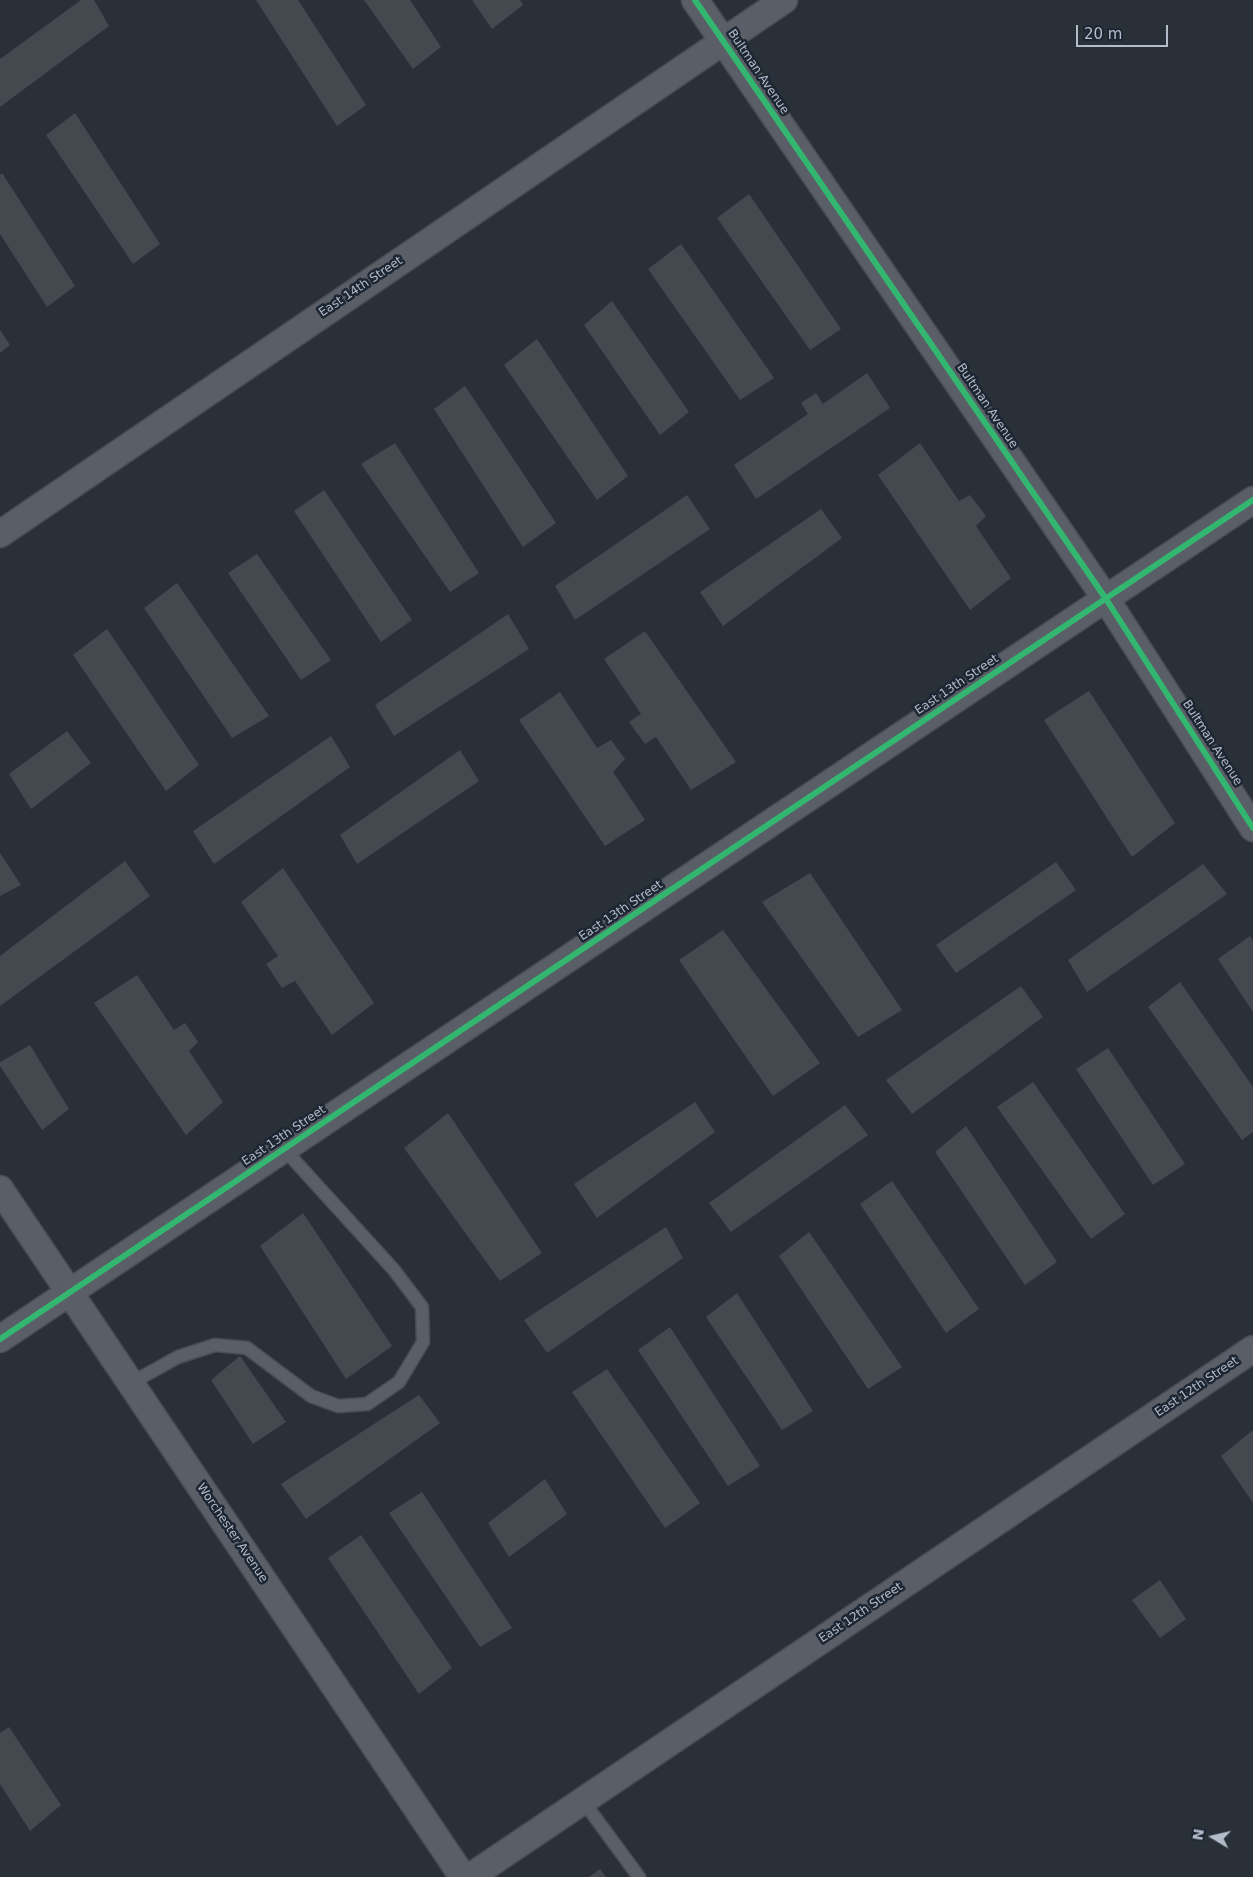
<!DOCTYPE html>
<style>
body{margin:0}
#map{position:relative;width:1253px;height:1877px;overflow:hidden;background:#2a3038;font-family:"DejaVu Sans",sans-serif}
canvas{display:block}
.north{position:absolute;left:1188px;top:1812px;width:50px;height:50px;-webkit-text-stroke:4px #1d2633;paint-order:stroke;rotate:279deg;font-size:14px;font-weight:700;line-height:20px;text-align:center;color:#b4bcc9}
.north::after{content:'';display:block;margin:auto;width:18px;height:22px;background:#b4bcc9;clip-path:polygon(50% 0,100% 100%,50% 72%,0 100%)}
.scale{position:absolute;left:1076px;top:25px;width:92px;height:22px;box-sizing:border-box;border:2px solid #b4bcc9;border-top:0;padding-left:6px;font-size:15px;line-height:18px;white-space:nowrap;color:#b4bcc9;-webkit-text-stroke:4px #1d2633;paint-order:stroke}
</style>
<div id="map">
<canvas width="1253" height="1877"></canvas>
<div class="north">N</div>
<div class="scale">20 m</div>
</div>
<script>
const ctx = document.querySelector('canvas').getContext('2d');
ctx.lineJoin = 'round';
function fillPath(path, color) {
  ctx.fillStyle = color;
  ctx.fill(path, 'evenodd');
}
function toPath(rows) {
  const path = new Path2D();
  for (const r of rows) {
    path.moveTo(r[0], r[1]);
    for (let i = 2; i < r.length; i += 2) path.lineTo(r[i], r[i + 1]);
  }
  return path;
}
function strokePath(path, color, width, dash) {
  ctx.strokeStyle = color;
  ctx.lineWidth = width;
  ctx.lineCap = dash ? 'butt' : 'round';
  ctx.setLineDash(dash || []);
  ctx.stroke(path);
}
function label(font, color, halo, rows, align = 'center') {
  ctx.font = font + ' "DejaVu Sans",sans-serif';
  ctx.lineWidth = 5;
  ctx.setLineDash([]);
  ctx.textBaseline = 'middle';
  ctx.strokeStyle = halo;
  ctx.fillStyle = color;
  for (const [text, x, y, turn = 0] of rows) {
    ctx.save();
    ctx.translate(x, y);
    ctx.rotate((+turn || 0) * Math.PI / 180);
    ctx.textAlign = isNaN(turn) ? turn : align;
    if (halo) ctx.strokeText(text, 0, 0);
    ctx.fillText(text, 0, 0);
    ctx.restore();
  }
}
fillPath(toPath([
 [81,0,94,0,109,26,0,107,0,59],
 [256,0,298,0,366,105,337,126],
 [364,0,410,0,441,47,413,69],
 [472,0,520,0,523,5,492,29],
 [75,113,160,244,133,264,46,135],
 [2,173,75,286,47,307,0,234,0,175],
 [749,194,841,329,810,350,717,218],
 [681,244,774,378,740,400,648,269],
 [612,301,689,412,660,435,584,325],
 [0,330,10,345,0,353],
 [537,339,628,476,597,500,504,365],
 [867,373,890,408,756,499,734,465,808,414,801,403,816,393,823,404],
 [465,386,556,523,523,547,434,409],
 [395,443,479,573,450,592,361,464],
 [920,443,959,501,970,495,986,516,976,526,1011,578,970,610,878,475],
 [324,490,412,620,381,642,294,511],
 [687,495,710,529,575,620,555,586],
 [821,509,842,538,723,626,700,592],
 [257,554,331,660,301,680,228,573],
 [177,583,269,716,232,738,144,608],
 [508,614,529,649,394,736,375,705],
 [107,629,199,765,166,791,73,655],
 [645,631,736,762,691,790,656,737,645,744,629,722,641,714,604,659],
 [1089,691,1175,823,1132,857,1044,720],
 [560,692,597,748,611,740,625,759,613,772,645,820,605,846,519,720],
 [67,731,91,763,31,809,9,774],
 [331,736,350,767,214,864,193,831],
 [460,750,479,781,357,864,340,835],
 [0,853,21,885,0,896],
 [125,861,150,896,0,1006,0,956],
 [1056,862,1076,890,956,973,936,945],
 [1203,864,1227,894,1087,992,1068,960],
 [283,868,374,1003,332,1035,295,981,282,988,266,964,278,956,241,902],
 [810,873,902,1010,858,1037,762,902],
 [723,930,820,1063,773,1096,679,960],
 [1250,936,1253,940,1253,1012,1218,959],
 [137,975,174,1030,185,1023,198,1042,189,1051,223,1102,186,1135,94,1003],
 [1180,982,1253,1087,1253,1132,1242,1140,1148,1007],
 [1021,986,1043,1017,912,1114,886,1080],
 [30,1045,69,1109,42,1130,0,1066,0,1062],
 [1108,1048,1185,1164,1153,1185,1076,1069],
 [1033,1082,1125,1214,1091,1239,997,1107],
 [695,1102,715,1132,597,1218,574,1184],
 [845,1105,868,1135,731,1232,709,1203],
 [448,1113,542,1253,500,1281,404,1148],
 [966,1126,1057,1262,1025,1285,935,1152],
 [892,1181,979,1309,946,1333,860,1204],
 [303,1213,392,1346,346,1379,260,1246],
 [666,1227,683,1258,547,1353,524,1320],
 [809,1232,902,1367,868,1389,779,1256],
 [737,1293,813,1411,782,1430,706,1317],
 [670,1327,760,1466,728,1486,638,1350],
 [240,1356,286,1422,253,1444,211,1380],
 [607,1369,700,1503,665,1528,572,1392],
 [419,1395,440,1423,306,1519,281,1484],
 [1253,1430,1253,1503,1221,1456],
 [545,1479,567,1514,509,1557,488,1523],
 [422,1492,512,1628,480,1647,389,1513],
 [361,1535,452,1668,419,1694,328,1558],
 [1160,1580,1186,1619,1160,1638,1132,1600],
 [9,1727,61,1805,30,1831,0,1784,0,1733],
 [600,1869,606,1877,589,1877]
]), '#444950');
const service = toPath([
 [131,1383,178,1357,215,1345,247,1348,311,1396,338,1406,367,1404,399,1382,423,1342,422,1307,394,1270,284,1149],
 [583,1801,639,1877]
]);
const minor = toPath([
 [695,0,1106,599,1253,828],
 [0,534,784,0],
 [0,1189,463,1877],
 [0,1339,1253,500],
 [470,1877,1253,1349]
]);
strokePath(service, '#484c53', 15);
strokePath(minor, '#484c53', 29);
strokePath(service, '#5a5e66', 12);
strokePath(minor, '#5a5e66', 26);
strokePath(toPath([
 [695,0,1106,599,1253,828],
 [0,1339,1253,500]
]), '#33b770', 6);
label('12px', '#b4bcc9', '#1d2633', [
 ["Bultman Avenue",758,72,56],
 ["East 14th Street",361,287,-34],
 ["Bultman Avenue",987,406,56],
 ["East 13th Street",957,685,-34],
 ["Bultman Avenue",1212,743,57],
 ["East 13th Street",621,911,-34],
 ["East 13th Street",284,1136,-34],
 ["East 12th Street",1197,1387,-34],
 ["Worchester Avenue",232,1533,56],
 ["East 12th Street",861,1613,-34]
]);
</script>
